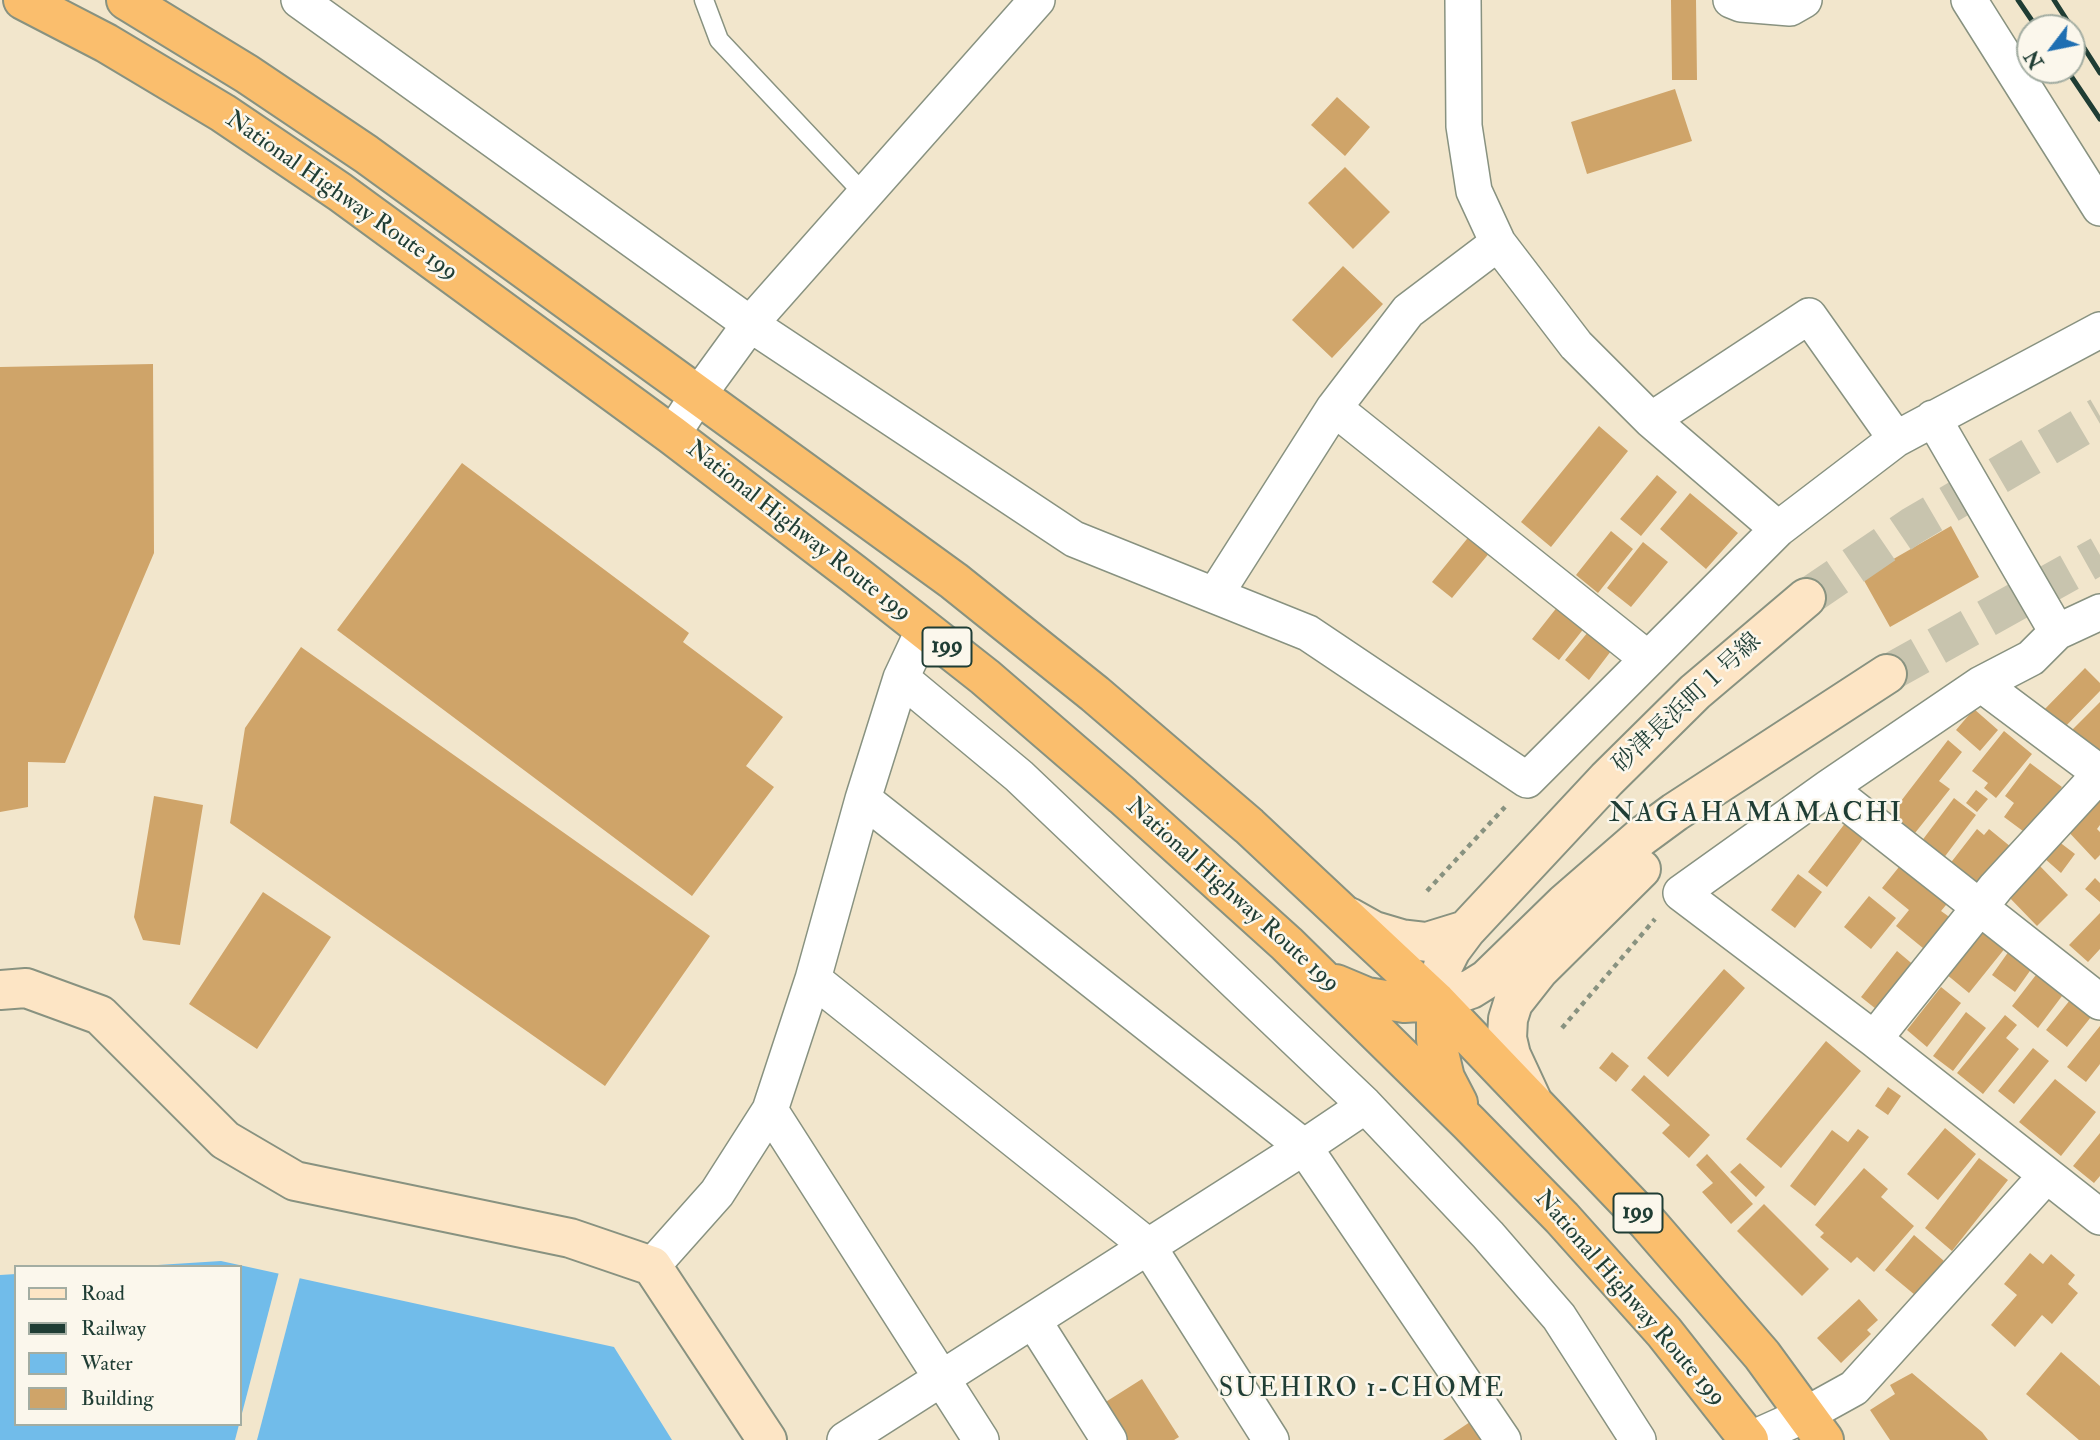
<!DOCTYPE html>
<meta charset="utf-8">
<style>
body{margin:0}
#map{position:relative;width:2100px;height:1440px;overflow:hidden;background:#f2e6cc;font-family:"IM FELL Double Pica",serif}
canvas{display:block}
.legend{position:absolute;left:14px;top:1265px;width:228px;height:161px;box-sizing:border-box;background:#fbf7ec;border:2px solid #a3ada2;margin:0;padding:9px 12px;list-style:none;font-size:21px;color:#1f3d34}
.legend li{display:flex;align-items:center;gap:14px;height:35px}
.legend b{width:35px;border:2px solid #a3ada2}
.north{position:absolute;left:2016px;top:14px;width:70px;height:70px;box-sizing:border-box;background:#fbf7ec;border:2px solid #a3ada2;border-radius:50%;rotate:238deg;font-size:19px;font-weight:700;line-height:28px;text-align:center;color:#1f3d34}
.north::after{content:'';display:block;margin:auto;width:24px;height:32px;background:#1f6fb2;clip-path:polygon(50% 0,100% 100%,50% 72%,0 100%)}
</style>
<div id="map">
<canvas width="2100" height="1440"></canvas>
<ul class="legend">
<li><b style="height:9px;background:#fde5c5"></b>Road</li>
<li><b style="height:9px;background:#1f3d34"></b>Railway</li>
<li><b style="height:19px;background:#71bcea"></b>Water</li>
<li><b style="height:19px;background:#cfa469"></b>Building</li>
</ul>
<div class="north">N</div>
</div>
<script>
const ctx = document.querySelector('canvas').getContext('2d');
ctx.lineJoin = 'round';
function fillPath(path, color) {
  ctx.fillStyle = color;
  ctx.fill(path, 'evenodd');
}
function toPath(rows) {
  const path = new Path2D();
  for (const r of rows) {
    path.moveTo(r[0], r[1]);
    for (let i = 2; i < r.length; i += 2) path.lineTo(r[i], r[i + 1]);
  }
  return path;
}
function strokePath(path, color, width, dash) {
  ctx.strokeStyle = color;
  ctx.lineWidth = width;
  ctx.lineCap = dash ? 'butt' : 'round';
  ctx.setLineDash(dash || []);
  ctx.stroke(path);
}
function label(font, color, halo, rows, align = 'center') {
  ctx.font = font + ' "IM FELL Double Pica","Noto Serif JP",serif';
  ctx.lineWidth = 5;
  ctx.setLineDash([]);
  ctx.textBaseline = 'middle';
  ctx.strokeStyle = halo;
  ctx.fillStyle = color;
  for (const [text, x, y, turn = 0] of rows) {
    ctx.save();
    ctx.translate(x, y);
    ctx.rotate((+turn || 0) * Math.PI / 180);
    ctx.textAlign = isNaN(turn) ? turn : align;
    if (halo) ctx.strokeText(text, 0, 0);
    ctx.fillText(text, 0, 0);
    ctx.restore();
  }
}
fillPath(toPath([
 [221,1261,614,1347,672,1440,0,1440,0,1275,16,1274,16,1424,240,1424,240,1267,126,1267]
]), '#71bcea');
fillPath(toPath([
 [279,1272,300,1277,257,1440,235,1440]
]), '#f2e6cc');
fillPath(toPath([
 [1671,0,1696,0,1697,80,1672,80],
 [1675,89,1692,141,1587,174,1571,122],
 [1337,97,1370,127,1345,156,1311,125],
 [1345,167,1390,212,1353,249,1308,203],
 [1343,266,1383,304,1332,358,1292,320],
 [153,364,154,553,65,763,28,762,28,807,0,812,0,367],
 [1599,426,1628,451,1551,547,1521,522],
 [462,463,689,633,683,642,783,717,746,766,774,787,692,896,337,630],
 [1657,475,1677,492,1641,536,1620,519],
 [1690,493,1738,533,1706,569,1660,529],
 [1951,526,1979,577,1890,627,1862,577],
 [1611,531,1633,549,1598,593,1576,575],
 [1471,534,1491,551,1452,598,1432,582],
 [1643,542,1668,562,1631,607,1607,588],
 [1558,606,1585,627,1559,660,1532,639],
 [1588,632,1611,651,1589,680,1565,660],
 [301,647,710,936,605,1086,230,823,245,728],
 [2085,668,2100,683,2100,691,2059,733,2040,714],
 [2100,702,2100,752,2067,735],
 [1974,709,1998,730,1980,751,1956,730],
 [2004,731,2032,754,1996,798,1984,788,1988,783,1972,771],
 [1948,740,1962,752,1939,781,1950,789,1915,833,1891,814],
 [2030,763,2062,787,2027,834,2004,817,2014,803,2005,796],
 [1976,790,1988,799,1977,812,1966,803],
 [154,796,203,805,180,945,143,940,134,917],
 [2100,797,2100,825,2097,829,2100,832,2100,855,2095,860,2064,827],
 [1954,798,1976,815,1943,859,1921,842],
 [1846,822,1865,836,1827,887,1808,872],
 [1977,829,1984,835,1989,829,2011,847,1978,888,1949,865],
 [2058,841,2075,854,2061,873,2044,858],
 [1903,862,1951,899,1941,911,1955,921,1929,953,1896,926,1909,910,1882,888],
 [2037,863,2068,895,2037,926,2006,894],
 [1798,874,1822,892,1795,928,1771,910],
 [2095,878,2100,883,2100,902,2085,889],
 [263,892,331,937,257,1049,189,1004],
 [1869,896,1896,918,1871,949,1844,927],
 [2100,913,2100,949,2088,962,2069,945],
 [1983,929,2006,947,1969,993,1946,974],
 [1897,951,1916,967,1881,1013,1861,997],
 [2009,951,2032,968,2015,992,1992,975],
 [1724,969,1745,988,1668,1077,1647,1058],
 [2039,971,2065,992,2038,1028,2012,1006],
 [1941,987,1961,1003,1927,1047,1907,1030],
 [2070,1000,2091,1017,2067,1047,2046,1030],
 [1966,1012,1986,1028,1953,1071,1933,1056],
 [2005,1015,2017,1025,2006,1038,2019,1049,1983,1094,1957,1073],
 [2100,1026,2100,1064,2086,1082,2067,1067],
 [1826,1041,1861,1071,1781,1168,1746,1139],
 [2033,1048,2049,1061,2014,1104,1998,1091],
 [1612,1052,1629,1066,1616,1082,1599,1068],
 [1644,1075,1710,1135,1689,1158,1662,1133,1670,1125,1631,1090],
 [2055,1079,2096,1112,2061,1156,2019,1122],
 [1888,1087,1901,1096,1888,1115,1875,1106],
 [1945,1128,1976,1154,1938,1200,1907,1174],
 [1858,1129,1869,1137,1815,1206,1790,1186,1832,1130,1848,1142],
 [2100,1133,2100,1176,2094,1183,2073,1166],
 [1707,1154,1753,1204,1731,1224,1702,1192,1713,1183,1696,1165],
 [1979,1158,2008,1180,1952,1251,1925,1228],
 [1740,1163,1765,1187,1756,1197,1730,1172],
 [1864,1168,1888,1189,1881,1197,1914,1226,1874,1272,1857,1257,1851,1263,1820,1237,1824,1233,1815,1225],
 [1764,1204,1829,1269,1802,1296,1737,1231],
 [1914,1235,1944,1261,1915,1295,1885,1270],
 [2030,1253,2043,1264,2051,1254,2075,1275,2068,1284,2078,1293,2052,1324,2042,1315,2015,1347,1991,1325,2017,1295,2004,1284],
 [1859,1299,1878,1320,1867,1330,1871,1334,1841,1363,1817,1338],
 [2061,1352,2100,1386,2100,1440,2079,1440,2026,1394],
 [1912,1373,1982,1432,1988,1440,1890,1440,1870,1410,1895,1394,1890,1385],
 [1142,1379,1179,1437,1174,1440,1128,1440,1104,1403],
 [1473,1420,1487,1440,1443,1440]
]), '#cfa469');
strokePath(toPath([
 [1806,598,1912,526,2100,416],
 [1887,674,2100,555]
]), '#c8c4ae', 38, [38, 19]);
const lane = toPath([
 [704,0,719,40,865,195]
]);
const street = toPath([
 [299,0,750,324,1074,539,1308,633,1527,780,1778,529,1896,439,2100,330],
 [1463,0,1464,126,1474,191,1498,243,1576,345,1651,420,1778,529],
 [1731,0,1741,4,1790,8,1804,0],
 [1969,0,2100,208],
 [1334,408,1648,659],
 [1933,418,2057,632,2031,658,1981,684,1828,788,1681,893,1874,1039,2100,1217],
 [1651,420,1809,316,1896,439],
 [672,435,699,394,750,324,1037,0],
 [1215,595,1334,408,1408,311,1498,243],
 [2057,632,2100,612],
 [901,678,1019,776,1364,1104,1488,1235,1559,1317,1638,1440],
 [1981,684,2100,773],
 [1828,788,2100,1002],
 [863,799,1304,1147,1503,1440],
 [813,979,1148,1246,1271,1440],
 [1874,1039,1996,887,2100,774],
 [770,1110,981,1440],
 [652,1266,717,1193,770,1110,813,979,863,799,901,678,924,629],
 [1033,1320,1109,1440],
 [845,1440,1304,1147,1356,1112,1364,1104],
 [1749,1440,1807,1414,1854,1388,2046,1176]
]);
const secondary = toPath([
 [1806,598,1695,692,1607,779,1466,930,1451,950,1443,966,1436,1001,1471,989,1487,979,1565,903,1641,837,1675,812,1887,674],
 [1349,917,1374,931,1401,939,1427,942,1466,930],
 [0,990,26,988,100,1015,225,1140,295,1181,570,1238,652,1266,767,1440],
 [1531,1098,1511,1055,1507,1038,1508,1019,1513,1003,1539,970,1641,869]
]);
const highway = toPath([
 [23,0,106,43,223,113,340,192,672,435,854,574,985,677,1123,796,1287,944,1469,1123,1562,1218,1664,1332,1749,1440],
 [126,0,247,74,366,154,954,581,1095,694,1249,826,1436,1001,1648,1223,1762,1355,1824,1440],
 [1336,984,1367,997,1404,1003,1436,1001],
 [1436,1001,1436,1040,1445,1078,1458,1103]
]);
strokePath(lane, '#889280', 21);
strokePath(street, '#889280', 38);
strokePath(secondary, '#889280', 42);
strokePath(highway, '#889280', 42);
strokePath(toPath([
 [1427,891,1505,807],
 [1562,1028,1655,919]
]), '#889280', 4.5, [5, 5]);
strokePath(lane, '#fff', 18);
strokePath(street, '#fff', 35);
strokePath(secondary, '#fde5c5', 38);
strokePath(highway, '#fabe6d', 38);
strokePath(toPath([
 [2018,0,2037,28],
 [2054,0,2072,28],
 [2072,29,2100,73],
 [2067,70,2100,119]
]), '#1f3d34', 5);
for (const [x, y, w] of [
 [947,647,49],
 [1638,1213,49]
]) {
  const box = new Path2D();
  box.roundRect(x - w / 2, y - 19.5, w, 39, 5);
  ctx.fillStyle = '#fbf7ec';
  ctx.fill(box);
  strokePath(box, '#1f3d34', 2);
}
label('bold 23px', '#1f3d34', null, [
 ["199",947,647],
 ["199",1638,1213]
]);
label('24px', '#1f3d34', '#fbf7ec', [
 ["National Highway Route 199",341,197,35],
 ["National Highway Route 199",798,532,38],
 ["砂津長浜町１号線",1688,704,-43],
 ["National Highway Route 199",1232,896,42],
 ["National Highway Route 199",1629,1299,49]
]);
ctx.letterSpacing = '2px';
label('26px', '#1f3d34', '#fbf7ec', [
 ["SUEHIRO 1-CHOME",1362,1390]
]);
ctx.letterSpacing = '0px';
ctx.letterSpacing = '2px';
label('28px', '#1f3d34', '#fbf7ec', [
 ["NAGAHAMAMACHI",1756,815]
]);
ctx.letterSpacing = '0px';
</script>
